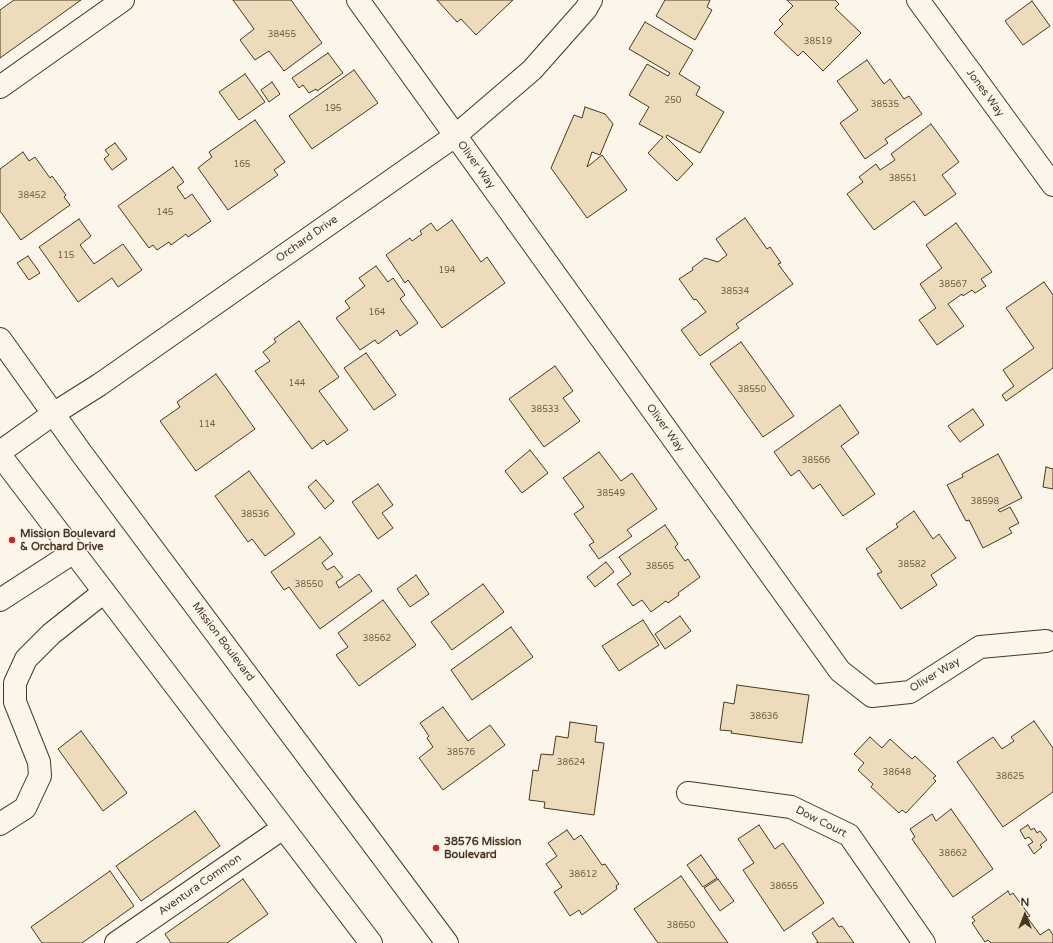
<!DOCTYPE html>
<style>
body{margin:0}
#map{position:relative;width:1053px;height:943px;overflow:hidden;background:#fbf6e9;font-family:"Varela Round",sans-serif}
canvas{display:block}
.north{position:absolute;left:1005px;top:895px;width:40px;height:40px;-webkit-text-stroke:3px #fbf6e9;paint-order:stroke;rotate:0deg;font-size:11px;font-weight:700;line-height:16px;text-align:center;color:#4a3520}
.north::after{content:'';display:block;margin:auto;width:14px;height:18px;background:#4a3520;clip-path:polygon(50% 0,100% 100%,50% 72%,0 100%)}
</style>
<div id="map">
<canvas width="1053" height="943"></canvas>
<div class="north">N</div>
</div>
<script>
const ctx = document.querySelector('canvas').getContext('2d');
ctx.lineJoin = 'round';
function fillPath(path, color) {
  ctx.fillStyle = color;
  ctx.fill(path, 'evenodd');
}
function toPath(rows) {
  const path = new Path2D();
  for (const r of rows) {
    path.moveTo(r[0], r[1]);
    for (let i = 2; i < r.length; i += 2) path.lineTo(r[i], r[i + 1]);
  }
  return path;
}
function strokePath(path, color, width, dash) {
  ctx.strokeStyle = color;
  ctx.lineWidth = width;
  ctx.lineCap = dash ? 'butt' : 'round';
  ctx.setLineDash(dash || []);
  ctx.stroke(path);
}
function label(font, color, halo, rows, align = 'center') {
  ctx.font = font + ' "Varela Round",sans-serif';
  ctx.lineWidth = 3;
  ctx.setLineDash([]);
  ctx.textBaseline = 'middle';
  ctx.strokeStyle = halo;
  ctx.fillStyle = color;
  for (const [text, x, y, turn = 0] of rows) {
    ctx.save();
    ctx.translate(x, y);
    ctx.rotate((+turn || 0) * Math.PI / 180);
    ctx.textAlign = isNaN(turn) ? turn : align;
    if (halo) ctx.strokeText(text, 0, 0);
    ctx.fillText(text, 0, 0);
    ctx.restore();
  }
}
const building = toPath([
 [14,0,81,0,0,58,0,10,14,0],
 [233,0,291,0,322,43,284,71,269,51,255,60,240,40,254,29,233,0],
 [437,0,513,0,476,35,461,19,457,22,437,0],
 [665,0,710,0,707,7,712,10,695,40,656,16,665,0],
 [787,0,835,0,839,4,835,8,861,33,823,71,803,51,798,56,774,33,783,24,779,20,793,6,787,0],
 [1032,1,1050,26,1023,45,1005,21,1032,1],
 [645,22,693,50,679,74,700,87,696,95,724,112,700,153,667,135,666,137,693,164,677,181,648,153,663,137,639,124,649,107,629,95,647,64,668,76,670,73,629,49,645,22],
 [328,53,343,73,317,91,316,89,309,93,303,85,299,88,292,78,328,53],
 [867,60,884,84,890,79,904,99,909,96,922,114,885,139,888,143,865,159,840,123,858,110,837,81,867,60],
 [354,70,378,103,312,149,289,116,354,70],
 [245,74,265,102,239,120,219,92,245,74],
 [272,82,280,94,269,102,261,90,272,82],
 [585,107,605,114,613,124,600,155,592,152,587,167,602,155,627,190,587,218,551,168,574,115,582,118,585,107],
 [255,120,285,162,274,170,278,175,228,210,198,168,212,157,209,152,255,120],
 [931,124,959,162,942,175,956,194,925,216,914,201,874,230,847,194,863,182,859,177,876,164,880,170,895,160,891,154,931,124],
 [115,143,127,159,112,170,104,159,109,155,105,150,115,143],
 [23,152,29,161,35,157,50,178,52,176,66,195,64,197,70,205,21,240,0,211,0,169,23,152],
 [173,167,184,182,177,187,185,199,192,194,211,221,188,237,186,234,171,245,169,242,157,250,153,245,149,248,118,206,173,167],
 [745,218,767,249,770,247,781,263,778,264,793,284,736,324,739,328,700,356,681,330,706,312,696,299,694,300,679,279,693,270,692,268,705,258,718,262,727,255,716,239,745,218],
 [79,219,91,236,80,245,94,264,123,244,142,270,118,287,112,278,78,302,39,247,79,219],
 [452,220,481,262,487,257,505,283,442,328,408,280,405,283,386,255,410,238,412,241,422,234,420,231,431,223,437,231,452,220],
 [956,223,992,272,981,279,986,286,975,293,972,290,963,296,962,294,948,304,964,326,937,345,919,320,936,308,920,284,942,268,926,245,956,223],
 [28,256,40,273,29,280,17,263,28,256],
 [376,266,388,282,393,278,405,295,400,299,418,323,400,336,397,330,378,344,375,340,360,350,336,318,350,308,345,301,365,286,359,278,376,266],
 [1044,282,1053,295,1053,368,1006,401,1002,395,1014,386,1003,370,1034,348,1006,308,1044,282],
 [299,321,339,377,319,391,348,430,327,445,324,440,312,449,255,371,270,361,263,352,276,342,274,339,299,321],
 [741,342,794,416,763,437,710,364,741,342],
 [366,353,396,395,374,410,344,368,366,353],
 [555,366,573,391,563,398,580,421,544,447,509,399,555,366],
 [216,374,255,429,196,471,160,421,180,407,177,402,216,374],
 [840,405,859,433,841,446,875,494,843,516,820,484,813,489,799,470,791,476,774,452,840,405],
 [973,409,984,425,960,442,948,426,973,409],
 [530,450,548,473,522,493,505,471,530,450],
 [599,452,621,481,632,473,657,509,627,530,632,536,599,559,589,545,594,542,574,514,584,507,563,478,599,452],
 [998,454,1022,498,998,510,1000,512,1010,507,1019,523,1009,528,1012,533,983,548,969,520,966,521,947,485,963,477,962,474,998,454],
 [1046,467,1053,469,1053,489,1043,487,1046,467],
 [249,471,295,534,265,556,252,539,248,542,215,496,249,471],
 [316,480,334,501,325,509,308,487,316,480],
 [378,484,393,505,382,513,393,528,378,539,352,502,378,484],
 [914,511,933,539,939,534,956,558,931,575,937,585,901,609,877,574,882,572,866,549,898,527,896,524,914,511],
 [665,525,678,544,675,547,685,561,688,559,700,577,678,593,679,595,668,603,666,601,651,612,642,600,633,606,617,584,631,574,619,557,665,525],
 [320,537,333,554,322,563,327,570,334,566,343,577,336,582,339,588,359,574,372,591,320,629,289,587,284,590,271,572,320,537],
 [606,562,614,572,595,587,587,577,606,562],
 [416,575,429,594,410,607,397,589,416,575],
 [483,584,504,612,452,650,431,622,483,584],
 [383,600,416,645,359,686,336,655,348,647,338,633,383,600],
 [680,616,691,631,665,649,655,634,680,616],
 [643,620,659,645,619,671,602,646,643,620],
 [511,627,533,657,472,700,451,670,511,627],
 [737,685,809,695,802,743,731,733,732,731,720,730,724,702,734,704,737,685],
 [443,707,468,741,490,725,505,745,443,790,419,758,433,747,427,738,429,736,420,723,443,707],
 [1034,721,1053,748,1053,792,1003,827,957,762,993,737,1002,749,1014,741,1011,737,1034,721],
 [570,722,597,726,595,742,604,743,594,815,544,808,545,802,529,800,533,770,538,771,541,754,553,755,556,736,568,738,570,722],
 [81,731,127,793,103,811,58,749,81,731],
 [870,737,882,748,890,739,912,759,915,756,936,776,933,778,936,781,906,813,902,810,899,813,871,787,873,784,858,770,864,763,854,754,870,737],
 [951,809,993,869,953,897,912,839,915,837,910,829,932,814,936,821,951,809],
 [195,811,220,846,141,901,116,866,195,811],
 [759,825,775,849,783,843,824,903,784,931,743,870,754,863,738,839,759,825],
 [1028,825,1031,830,1034,828,1037,833,1040,831,1047,840,1040,845,1042,847,1034,854,1028,845,1033,842,1029,837,1025,839,1020,830,1028,825],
 [567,830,574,840,581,835,602,865,605,864,619,884,616,886,617,889,582,915,579,910,570,916,554,892,562,887,546,864,557,856,548,843,567,830],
 [701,855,717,878,703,887,687,865,701,855],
 [110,871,134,906,82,943,42,943,31,927,110,871],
 [681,876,728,943,658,943,634,909,681,876],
 [243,879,268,914,227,943,171,943,165,934,243,879],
 [718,879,734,901,720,911,704,888,718,879],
 [1008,891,1010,895,1013,893,1030,916,1027,917,1040,935,1049,929,1053,935,1053,943,991,943,988,940,985,942,972,923,975,921,972,917,1008,891],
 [833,918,839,927,842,926,854,943,816,943,818,942,812,933,833,918]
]);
fillPath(building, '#ecdcbc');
strokePath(building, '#4a3520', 1);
const minor = toPath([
 [358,0,840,671,872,696,910,692,980,647,1046,641],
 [918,0,1053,185],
 [0,87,123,0],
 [0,452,53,414,99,385,455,136,532,70,586,9,591,0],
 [0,600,74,552],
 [688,793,791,807,849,835,924,943],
 [0,824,25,808,40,776,39,762,15,702,15,683,26,659,51,634,104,592],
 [116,943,283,828]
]);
const major = toPath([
 [0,339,82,454,447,943],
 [0,455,371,943]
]);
strokePath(minor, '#4a3520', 24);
strokePath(major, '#4a3520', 24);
strokePath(minor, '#fbf6e9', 22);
strokePath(major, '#fbf6e9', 22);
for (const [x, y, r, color] of [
 [12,540,4,"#c62828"],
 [436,848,4,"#c62828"]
]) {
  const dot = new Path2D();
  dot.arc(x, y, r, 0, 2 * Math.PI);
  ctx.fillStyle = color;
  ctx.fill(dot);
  strokePath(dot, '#fbf6e9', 1.5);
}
label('9px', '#725f47', null, [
 ["38455",282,35],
 ["38519",818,42],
 ["250",673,101],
 ["38535",885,105],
 ["195",333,109],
 ["165",242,165],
 ["38551",903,179],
 ["38452",32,196],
 ["145",165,213],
 ["115",66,256],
 ["194",447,271],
 ["38567",953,285],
 ["38534",735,292],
 ["164",377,313],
 ["144",297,384],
 ["38550",752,390],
 ["38533",545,410],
 ["114",207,425],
 ["38566",816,461],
 ["38549",611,494],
 ["38598",985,502],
 ["38536",255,515],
 ["38582",912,565],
 ["38565",660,567],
 ["38550",309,585],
 ["38562",377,639],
 ["38636",764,717],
 ["38576",461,753],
 ["38624",571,763],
 ["38648",897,773],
 ["38625",1010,777],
 ["38662",953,854],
 ["38612",583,875],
 ["38655",784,887],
 ["38650",681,926]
]);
label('11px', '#4a3520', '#fbf6e9', [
 ["Jones Way",985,93,54],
 ["Oliver Way",476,165,54],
 ["Orchard Drive",307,239,-35],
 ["Oliver Way",665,428,54],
 ["Mission Boulevard",223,642,53],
 ["Oliver Way",935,675,-31],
 ["Dow Court",821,822,27],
 ["Aventura Common",200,885,-35]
]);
label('bold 11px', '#4a3520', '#fbf6e9', [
 ["Mission Boulevard",20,534],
 ["& Orchard Drive",20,547],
 ["38576 Mission",444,842],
 ["Boulevard",444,855]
], 'left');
</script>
